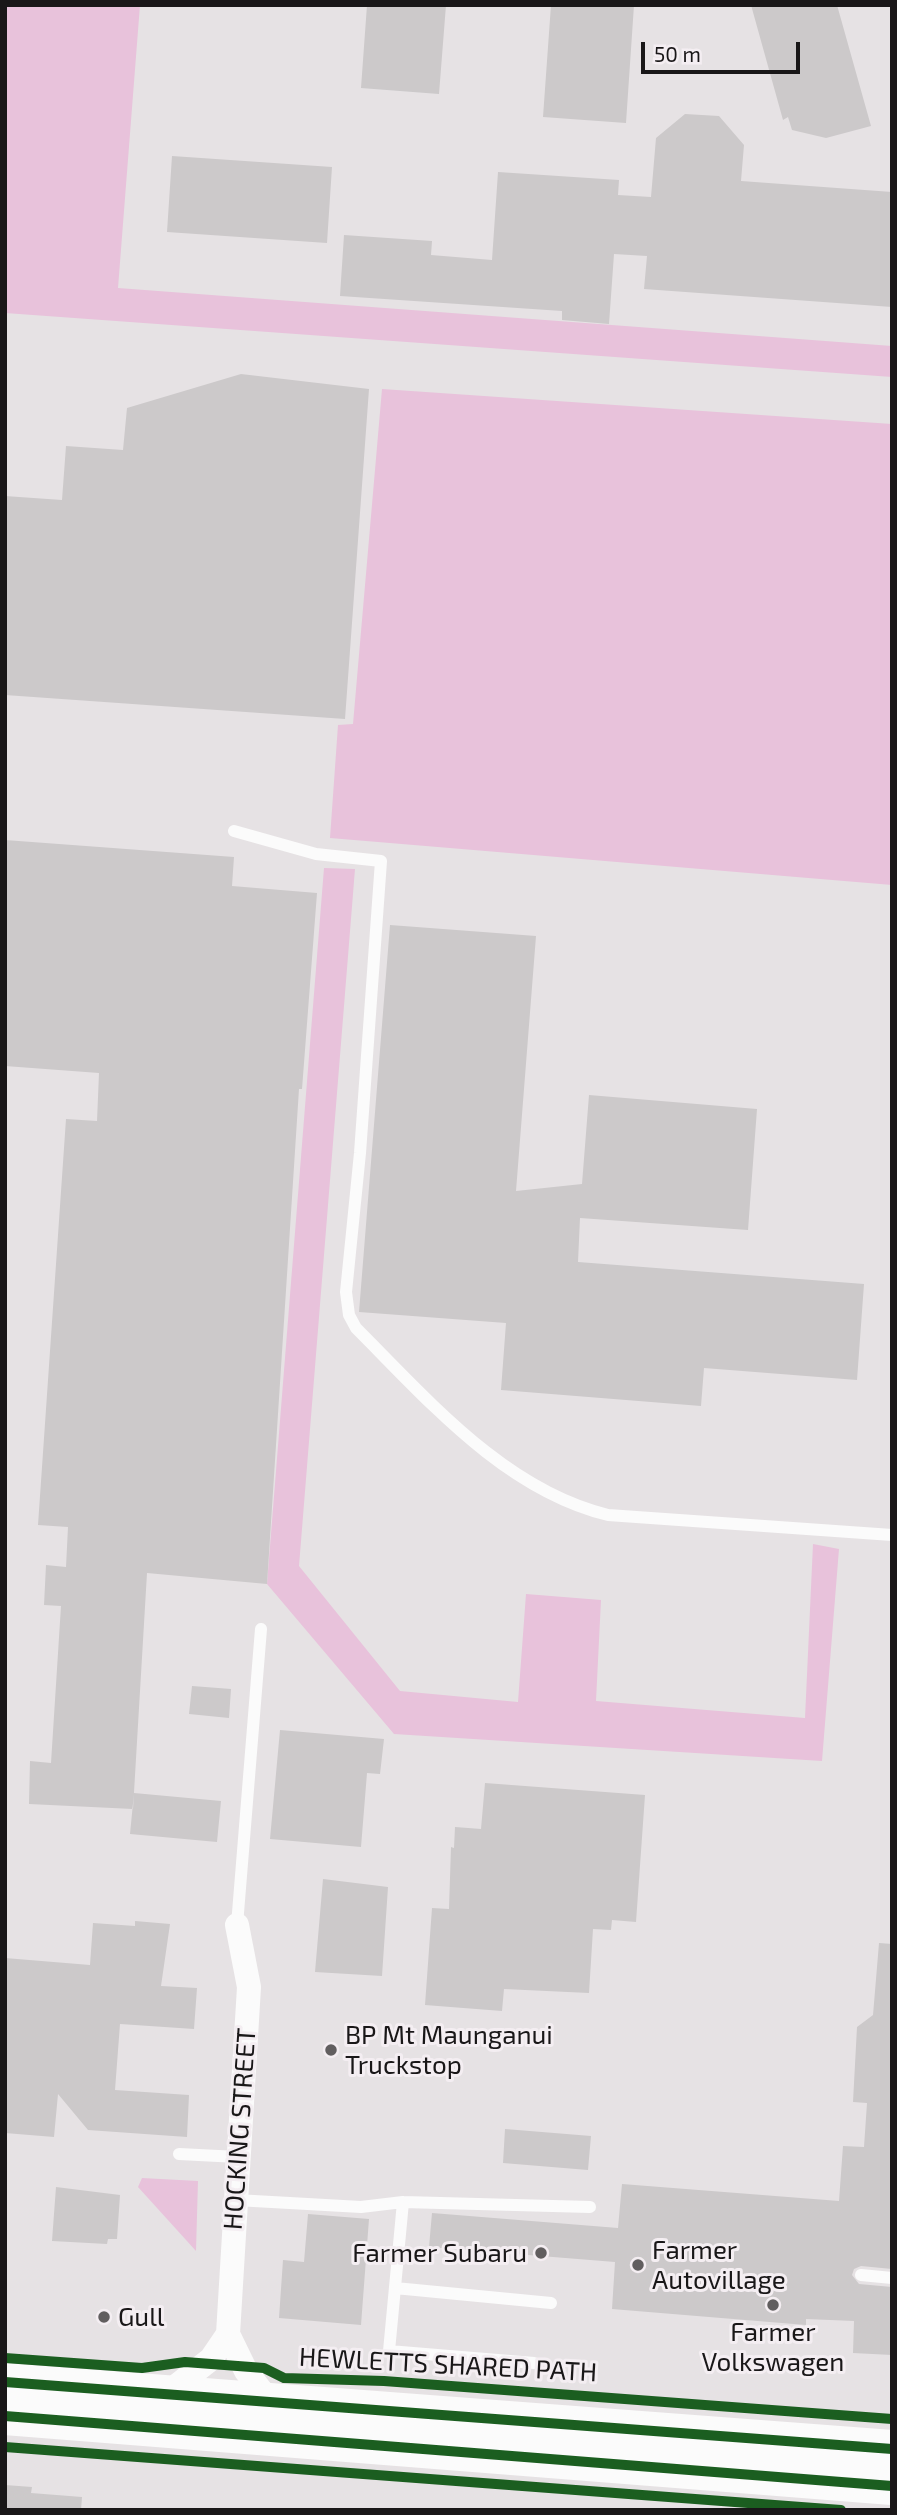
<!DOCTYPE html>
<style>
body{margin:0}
#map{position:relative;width:897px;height:2515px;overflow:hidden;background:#e6e2e4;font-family:"Exo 2",sans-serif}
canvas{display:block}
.frame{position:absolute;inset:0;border:7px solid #191718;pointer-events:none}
.scale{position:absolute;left:641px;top:42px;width:159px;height:32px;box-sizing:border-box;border:4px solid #191718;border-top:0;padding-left:9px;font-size:21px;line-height:24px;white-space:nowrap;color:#191718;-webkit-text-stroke:5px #f4eef2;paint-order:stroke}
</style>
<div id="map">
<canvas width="897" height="2515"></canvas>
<div class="frame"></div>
<div class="scale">50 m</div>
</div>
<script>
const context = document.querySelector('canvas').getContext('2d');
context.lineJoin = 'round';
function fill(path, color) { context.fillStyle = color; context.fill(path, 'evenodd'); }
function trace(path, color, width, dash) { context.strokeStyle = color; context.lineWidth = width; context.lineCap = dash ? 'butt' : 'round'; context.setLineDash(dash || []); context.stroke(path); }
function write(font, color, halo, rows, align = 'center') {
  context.font = font + ' "Exo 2",sans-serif'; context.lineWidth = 6; context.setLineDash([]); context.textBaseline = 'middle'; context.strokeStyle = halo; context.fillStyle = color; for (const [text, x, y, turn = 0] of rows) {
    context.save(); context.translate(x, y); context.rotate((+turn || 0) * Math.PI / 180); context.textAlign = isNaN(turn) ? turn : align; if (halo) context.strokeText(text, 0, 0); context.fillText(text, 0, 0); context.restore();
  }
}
fill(new Path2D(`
 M 5,5 L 140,5 L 118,288 L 892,346 L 892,377 L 5,313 Z
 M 382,389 L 892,424 L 892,885 L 330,838 L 338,725 L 353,724 Z
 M 324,868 L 355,869 L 299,1566 L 400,1691 L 518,1702 L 526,1594 L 601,1600 L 596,1701 L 805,1718 L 813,1544 L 839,1549 L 822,1761 L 394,1734 L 267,1584 Z
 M 142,2178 L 198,2181 L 196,2251 L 138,2187 Z`), '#e8c2db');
fill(new Path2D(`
 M 367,5 L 446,5 L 439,94 L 361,88 Z
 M 551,5 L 634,5 L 626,123 L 543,117 Z
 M 751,5 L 837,5 L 871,126 L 826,138 L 792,130 L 788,117 L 783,120 Z
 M 685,114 L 719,116 L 744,145 L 741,181 L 892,192 L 892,307 L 644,289 L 647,256 L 614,254 L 609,324 L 562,320 L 562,311 L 340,296 L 344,235 L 432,241 L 431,255 L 492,260 L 498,172 L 619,180 L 618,195 L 651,197 L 656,138 Z
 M 172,156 L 332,167 L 327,243 L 167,232 Z
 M 241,374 L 369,389 L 345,719 L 5,695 L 5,496 L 62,500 L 66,446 L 123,450 L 127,408 Z
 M 5,840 L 234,857 L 232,886 L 317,893 L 302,1089 L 299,1089 L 267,1584 L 147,1573 L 133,1809 L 29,1804 L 30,1761 L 51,1763 L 61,1606 L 44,1605 L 46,1565 L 66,1567 L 68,1527 L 38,1525 L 66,1119 L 97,1121 L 99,1073 L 5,1066 Z
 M 390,925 L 536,936 L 516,1191 L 582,1184 L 589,1095 L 757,1109 L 748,1230 L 580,1218 L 578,1262 L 864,1284 L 857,1380 L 704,1368 L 701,1406 L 501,1390 L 506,1323 L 359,1312 Z
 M 192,1686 L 231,1689 L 229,1718 L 189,1714 Z
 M 280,1730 L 384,1739 L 380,1774 L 367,1773 L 361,1847 L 270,1839 Z
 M 485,1783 L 645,1795 L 636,1922 L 612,1920 L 611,1930 L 593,1929 L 589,1993 L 504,1989 L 502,2011 L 425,2005 L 432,1908 L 449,1909 L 451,1847 L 454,1848 L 455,1827 L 481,1829 Z
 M 134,1793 L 221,1801 L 217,1842 L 130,1834 Z
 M 323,1879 L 388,1887 L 382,1976 L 315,1972 Z
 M 135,1921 L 170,1924 L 161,1986 L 197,1988 L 194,2029 L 120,2024 L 115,2090 L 189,2095 L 187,2137 L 88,2130 L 58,2094 L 54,2137 L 5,2133 L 5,1958 L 90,1965 L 93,1923 L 135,1926 Z
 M 879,1943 L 892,1944 L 892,2269 L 861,2266 L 854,2269 L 852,2275 L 859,2284 L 892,2287 L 892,2355 L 853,2353 L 854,2321 L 806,2319 L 806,2325 L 612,2309 L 615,2262 L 429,2247 L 432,2213 L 618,2228 L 622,2184 L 839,2201 L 843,2146 L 864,2147 L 867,2103 L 853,2102 L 857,2027 L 873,2015 Z
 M 505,2129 L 591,2136 L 588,2170 L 503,2163 Z
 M 56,2187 L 120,2195 L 117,2239 L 108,2239 L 107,2244 L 52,2241 Z
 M 308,2214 L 369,2219 L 361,2325 L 279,2318 L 283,2260 L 304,2262 Z
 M 5,2485 L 32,2487 L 31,2493 L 82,2497 L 81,2510 L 5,2510 Z`), '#ccc9ca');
trace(new Path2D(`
 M 234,831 L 316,854 L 381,861 L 360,1153 L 346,1292 L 349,1315 L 356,1328 C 429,1401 505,1490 608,1515 L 892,1535
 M 237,1925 L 261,1629
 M 179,2154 L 238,2157
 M 236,2200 L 361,2207 L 403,2202 L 590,2207
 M 403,2202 L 389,2351 L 534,2363
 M 861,2275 L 892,2278
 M 395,2288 L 551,2303`), '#fbfbfb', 12);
trace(new Path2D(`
 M 237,1925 L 249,1987 L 228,2334 L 246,2371 L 269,2401
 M 166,2394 L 211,2359 L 228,2334`), '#fbfbfb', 24);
trace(new Path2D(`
 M 5,2382 L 892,2449
 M 5,2416 L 892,2486`), '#fbfbfb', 38);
trace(new Path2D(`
 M 5,2358 L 142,2368 L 185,2362 L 264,2368 L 284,2378 L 384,2381 L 892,2419
 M 5,2382 L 892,2449
 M 5,2416 L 892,2486
 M 5,2447 L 841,2510`), '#1b5e20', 10);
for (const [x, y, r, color] of [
 [331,2050,7,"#615e5f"],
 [541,2253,7,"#615e5f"],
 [638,2265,7,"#615e5f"],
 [773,2305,7,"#615e5f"],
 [104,2317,7,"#615e5f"]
]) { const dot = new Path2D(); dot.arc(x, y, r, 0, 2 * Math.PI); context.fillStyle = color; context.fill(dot); trace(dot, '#f4eef2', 2.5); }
write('26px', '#191718', '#f4eef2', [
 ["BP Mt Maunganui",345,2035],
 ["Truckstop",345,2065],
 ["Farmer",652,2250],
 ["Autovillage",652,2280],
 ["Farmer Subaru",527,2253,"right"],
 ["Gull",118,2317],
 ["Farmer",773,2332,"center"],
 ["Volkswagen",773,2362,"center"]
], 'left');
write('26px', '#191718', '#f4eef2', [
 ["HOCKING STREET",240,2129,-86],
 ["HEWLETTS SHARED PATH",448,2365,3]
]);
</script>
